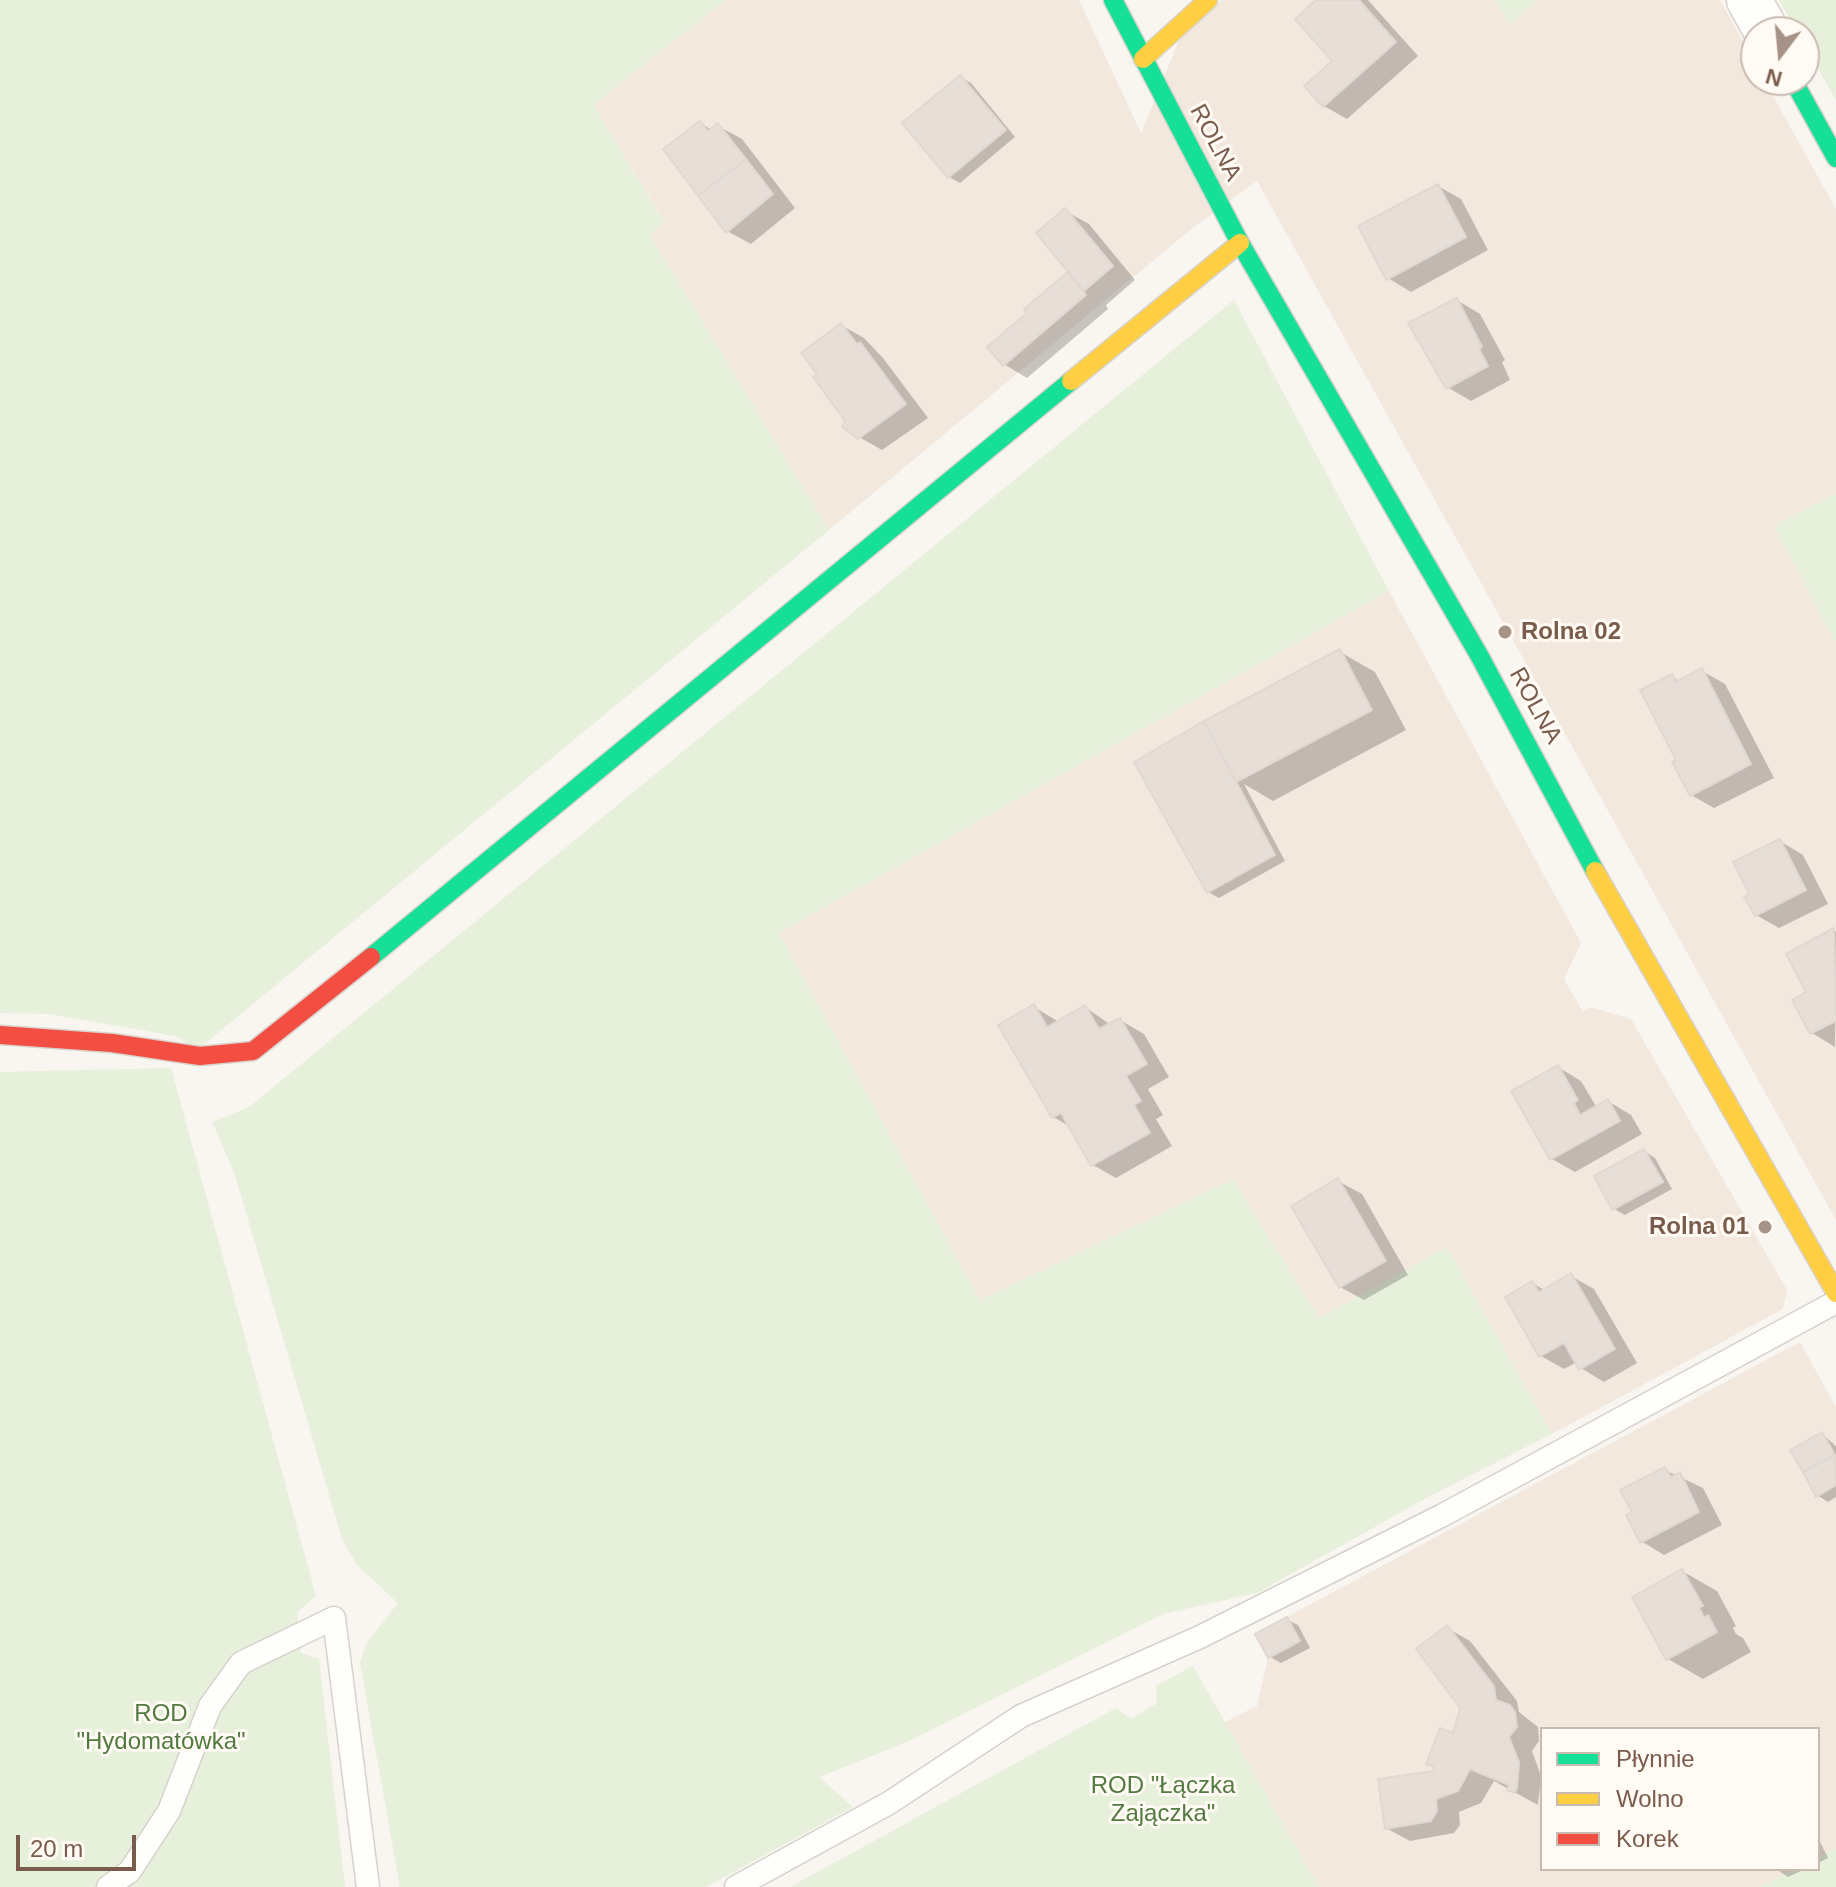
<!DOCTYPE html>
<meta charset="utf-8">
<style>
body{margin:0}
#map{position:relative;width:1836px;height:1887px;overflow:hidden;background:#f9f5f0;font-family:Arial,sans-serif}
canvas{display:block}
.legend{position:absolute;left:1540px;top:1727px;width:280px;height:144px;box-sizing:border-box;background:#fffaf3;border:2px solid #cabbb1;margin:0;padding:10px 14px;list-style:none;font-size:24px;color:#7a5c4d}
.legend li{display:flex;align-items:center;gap:16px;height:40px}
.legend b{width:40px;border:2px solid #cabbb1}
.north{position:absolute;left:1740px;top:16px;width:80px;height:80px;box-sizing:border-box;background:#fffaf3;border:2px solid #cabbb1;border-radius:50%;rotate:196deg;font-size:22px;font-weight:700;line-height:32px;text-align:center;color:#7a5c4d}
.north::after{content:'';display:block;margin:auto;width:28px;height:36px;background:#a69286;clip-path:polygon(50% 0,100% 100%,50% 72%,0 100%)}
.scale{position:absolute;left:16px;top:1835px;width:120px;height:36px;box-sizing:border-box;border:4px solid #7a5c4d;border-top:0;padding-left:10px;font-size:24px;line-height:28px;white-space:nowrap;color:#7a5c4d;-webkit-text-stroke:6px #fffaf3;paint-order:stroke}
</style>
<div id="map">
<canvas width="1836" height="1887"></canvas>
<ul class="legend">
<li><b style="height:10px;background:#16e098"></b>Płynnie</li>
<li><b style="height:10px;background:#ffcf43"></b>Wolno</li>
<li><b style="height:10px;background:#f24e42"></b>Korek</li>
</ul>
<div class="north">N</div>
<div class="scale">20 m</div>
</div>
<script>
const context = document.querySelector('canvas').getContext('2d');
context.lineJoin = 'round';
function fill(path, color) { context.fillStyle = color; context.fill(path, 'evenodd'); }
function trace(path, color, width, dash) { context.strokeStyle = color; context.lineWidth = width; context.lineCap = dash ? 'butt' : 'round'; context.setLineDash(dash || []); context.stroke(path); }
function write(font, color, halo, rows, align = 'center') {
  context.font = font + ' Arial,sans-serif'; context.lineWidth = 6; context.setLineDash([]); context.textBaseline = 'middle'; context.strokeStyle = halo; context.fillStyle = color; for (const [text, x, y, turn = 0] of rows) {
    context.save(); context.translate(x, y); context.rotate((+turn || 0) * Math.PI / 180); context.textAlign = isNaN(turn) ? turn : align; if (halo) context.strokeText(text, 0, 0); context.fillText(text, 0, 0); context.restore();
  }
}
fill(new Path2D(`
 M 726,0 L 1079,0 L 1141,133 L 1180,38 L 1222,0 L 1494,0 L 1510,24 L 1537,0 L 1720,0 L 1756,65 L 1756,80 L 1764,80 L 1836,209 L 1836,493 L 1774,526 L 1836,644 L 1836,1220 L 1257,181 L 1195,226 L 829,530 L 649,235 L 664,221 L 593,105 Z
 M 1389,591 L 1581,943 L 1564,979 L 1583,1012 L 1591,1007 L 1631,1019 L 1787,1290 L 1783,1309 L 1552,1434 L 1447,1248 L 1319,1319 L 1233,1180 L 980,1301 L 778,933 Z
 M 1800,1342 L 1836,1407 L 1836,1849 L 1818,1858 L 1818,1729 L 1542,1729 L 1542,1869 L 1796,1869 L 1760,1887 L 1319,1887 L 1223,1723 L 1257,1706 L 1268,1658 L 1255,1634 Z`), '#f2e8de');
fill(new Path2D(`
 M 0,0 L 726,0 L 593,105 L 664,222 L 650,235 L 829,530 L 197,1050 L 176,1036 L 47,1014 L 0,1013 Z
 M 1494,0 L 1537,0 L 1510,24 Z
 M 1779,0 L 1836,0 L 1836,100 L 1804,44 L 1804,32 L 1797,32 Z
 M 1234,300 L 1389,591 L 779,933 L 980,1300 L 1233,1179 L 1319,1318 L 1447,1247 L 1552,1434 L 1430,1496 L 1257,1593 L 1163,1614 L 909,1741 L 819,1777 L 853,1807 L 706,1887 L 400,1887 L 360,1663 L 366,1644 L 398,1603 L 357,1565 L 342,1539 L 235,1175 L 212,1122 L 249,1107 Z
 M 1836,493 L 1836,644 L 1774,526 Z
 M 171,1068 L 316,1596 L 297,1612 L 301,1653 L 319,1659 L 345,1887 L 0,1887 L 0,1072 Z
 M 1193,1666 L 1319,1887 L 790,1887 L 1116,1708 L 1131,1719 L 1157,1703 L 1156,1686 Z
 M 1836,1849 L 1836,1887 L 1760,1887 L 1796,1869 L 1818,1869 L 1818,1858 Z`), '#e7f0db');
fill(new Path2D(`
 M 1319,0 L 1368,0 L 1418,56 L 1347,119 L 1324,106 L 1335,61 Z
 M 960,77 L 971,83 L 1015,137 L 960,183 L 949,177 Z
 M 700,123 L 712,130 L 718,126 L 742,139 L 795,208 L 751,244 L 727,231 Z
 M 1438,186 L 1461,199 L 1488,250 L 1411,292 L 1388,278 Z
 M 1065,211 L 1089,224 L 1135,280 L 1106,305 L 1108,309 L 1027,378 L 1004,364 L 1030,313 L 1027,309 L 1071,272 Z
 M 1457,300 L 1480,314 L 1505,360 L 1502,362 L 1510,380 L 1471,401 L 1447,387 L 1411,324 Z
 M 841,325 L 864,338 L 883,358 L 928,418 L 882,450 L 859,437 L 819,374 Z
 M 1340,652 L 1375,672 L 1406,730 L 1273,801 L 1244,784 L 1285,861 L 1219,898 L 1208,892 L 1137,763 Z
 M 1702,671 L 1725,684 L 1774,778 L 1714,808 L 1691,795 L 1679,761 L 1672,676 L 1681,682 Z
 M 1780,841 L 1803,855 L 1828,904 L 1779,928 L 1756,915 Z
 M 1834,930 L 1836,932 L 1835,1047 L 1812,1033 L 1795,1000 L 1809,993 Z
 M 1034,1007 L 1059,1022 L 1085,1007 L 1111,1025 L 1120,1020 L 1144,1034 L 1169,1077 L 1148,1089 L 1163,1115 L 1156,1119 L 1172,1146 L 1116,1178 L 1093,1165 L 1071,1127 L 1053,1117 Z
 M 1558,1067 L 1581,1081 L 1597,1108 L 1608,1101 L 1631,1115 L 1642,1134 L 1575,1172 L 1552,1159 Z
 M 1644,1151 L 1655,1158 L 1672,1189 L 1625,1215 L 1614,1209 Z
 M 1338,1181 L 1362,1194 L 1408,1275 L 1364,1300 L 1340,1287 Z
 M 1571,1276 L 1594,1289 L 1637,1363 L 1604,1382 L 1581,1368 L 1577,1362 L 1564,1369 L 1541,1356 L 1532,1283 L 1546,1291 Z
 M 1822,1434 L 1836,1446 L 1836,1497 L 1828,1502 L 1817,1495 Z
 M 1665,1470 L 1703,1488 L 1722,1525 L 1664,1555 L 1641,1541 L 1634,1513 Z
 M 1682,1571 L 1717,1591 L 1736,1626 L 1733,1628 L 1736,1634 L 1743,1638 L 1751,1652 L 1703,1679 L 1668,1659 Z
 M 1286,1619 L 1298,1625 L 1310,1648 L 1281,1663 L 1270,1657 Z
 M 1447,1628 L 1470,1641 L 1517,1701 L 1519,1712 L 1538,1727 L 1539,1741 L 1532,1751 L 1541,1776 L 1538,1805 L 1494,1781 L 1481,1803 L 1459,1812 L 1460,1825 L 1454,1833 L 1410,1841 L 1386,1828 L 1435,1773 L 1454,1735 L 1462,1707 Z
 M 1818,1838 L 1828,1858 L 1818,1863 Z
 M 1776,1869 L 1805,1869 L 1788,1877 Z`), '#0003');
const building = new Path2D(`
 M 1316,0 L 1359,0 L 1396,42 L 1323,107 L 1304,86 L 1332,61 L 1295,19 Z
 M 960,75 L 1006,130 L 948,178 L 902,123 Z
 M 700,121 L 708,131 L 718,123 L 746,159 L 698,196 L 663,149 Z
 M 746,159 L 773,194 L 726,233 L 698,196 Z
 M 1438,184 L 1466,237 L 1386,280 L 1358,226 Z
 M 1065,208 L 1113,266 L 1084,291 L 1036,233 Z
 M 1068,272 L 1086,295 L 1003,366 L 987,347 L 1027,313 L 1024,309 Z
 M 1457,298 L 1482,347 L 1479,349 L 1488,366 L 1446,389 L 1408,323 Z
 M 841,323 L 857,344 L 860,342 L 906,404 L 858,439 L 842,427 L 845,421 L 813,377 L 817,374 L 801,353 Z
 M 1340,649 L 1372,710 L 1236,782 L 1204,721 Z
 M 1702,668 L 1751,764 L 1690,796 L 1672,762 L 1676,760 L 1640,690 L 1672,674 L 1676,682 Z
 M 1204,721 L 1275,855 L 1207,893 L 1134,762 Z
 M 1780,839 L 1806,890 L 1755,916 L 1744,897 L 1749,894 L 1733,862 Z
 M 1834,928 L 1836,1021 L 1810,1034 L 1792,1000 L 1806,992 L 1786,954 Z
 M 1034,1004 L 1047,1027 L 1085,1005 L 1099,1029 L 1120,1018 L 1147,1064 L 1126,1076 L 1141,1101 L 1134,1105 L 1150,1133 L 1091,1166 L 1061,1113 L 1052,1118 L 998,1025 Z
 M 1558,1065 L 1578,1100 L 1574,1103 L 1580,1115 L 1608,1099 L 1620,1121 L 1550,1160 L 1511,1091 Z
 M 1644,1149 L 1663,1182 L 1612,1210 L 1594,1176 Z
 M 1338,1178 L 1386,1261 L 1339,1288 L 1291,1206 Z
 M 1571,1273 L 1615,1349 L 1579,1370 L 1564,1343 L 1539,1357 L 1505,1297 L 1532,1281 L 1539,1292 Z
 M 1822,1432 L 1835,1455 L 1803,1472 L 1790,1450 Z
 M 1835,1455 L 1836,1485 L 1816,1497 L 1803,1472 Z
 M 1665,1467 L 1671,1477 L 1680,1472 L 1699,1512 L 1640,1543 L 1626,1515 L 1632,1512 L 1620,1490 Z
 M 1682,1569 L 1703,1606 L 1699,1607 L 1704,1618 L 1708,1615 L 1717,1632 L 1666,1660 L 1632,1597 Z
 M 1287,1617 L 1300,1641 L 1268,1658 L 1255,1634 Z
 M 1447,1625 L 1494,1686 L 1496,1700 L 1510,1705 L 1515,1712 L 1517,1727 L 1509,1737 L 1519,1762 L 1517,1788 L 1515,1793 L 1507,1790 L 1509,1785 L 1470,1769 L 1458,1791 L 1436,1799 L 1437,1811 L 1431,1821 L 1385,1829 L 1378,1779 L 1433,1771 L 1434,1767 L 1426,1764 L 1440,1728 L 1453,1733 L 1460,1708 L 1416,1649 Z`);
fill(building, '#e6ded7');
trace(building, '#e2d8d2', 2);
const lane = new Path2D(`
 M 108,1887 L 130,1871 L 169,1811 L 210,1706 L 241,1663 L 334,1618 L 368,1887
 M 736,1887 L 889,1803 L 1021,1716 L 1200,1637 L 1443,1515 L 1836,1302`);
const street = new Path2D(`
 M 1749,0 L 1767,32`);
const fast = new Path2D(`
 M 1113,0 L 1240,243 L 1479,655 L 1595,871
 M 1793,80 L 1836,158
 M 371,957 L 1071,381`);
const slow = new Path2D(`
 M 1143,59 L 1208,0
 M 1071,381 L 1240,243
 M 1595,871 L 1836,1293`);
const jam = new Path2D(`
 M 0,1035 L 112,1043 L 200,1056 L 253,1051 L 371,957`);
trace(lane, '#d7d1cb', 25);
trace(street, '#d7d1cb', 47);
trace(fast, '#d9d2cb', 21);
trace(slow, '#d9d2cb', 21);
trace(jam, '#d9d2cb', 21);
trace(lane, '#fefefd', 22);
trace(street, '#fefefd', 44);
trace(fast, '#16e098', 18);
trace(slow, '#ffcf43', 18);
trace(jam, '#f24e42', 18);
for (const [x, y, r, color] of [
 [1505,632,8,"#a69286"],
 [1765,1227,8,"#a69286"]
]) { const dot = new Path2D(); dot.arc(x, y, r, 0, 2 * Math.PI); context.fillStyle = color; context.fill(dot); trace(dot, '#fffaf3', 3); }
write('24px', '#7a5c4d', '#fffaf3', [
 ["ROLNA",1215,143,62],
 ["ROLNA",1535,706,61]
]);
write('bold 24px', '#7a5c4d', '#fffaf3', [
 ["Rolna 02",1521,632],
 ["Rolna 01",1749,1227,"right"]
], 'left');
write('24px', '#537a41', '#fffaf3', [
 ["ROD",161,1714],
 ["\"Hydomatówka\"",161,1742],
 ["ROD \"Łączka",1163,1786],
 ["Zajączka\"",1163,1814]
]);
</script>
